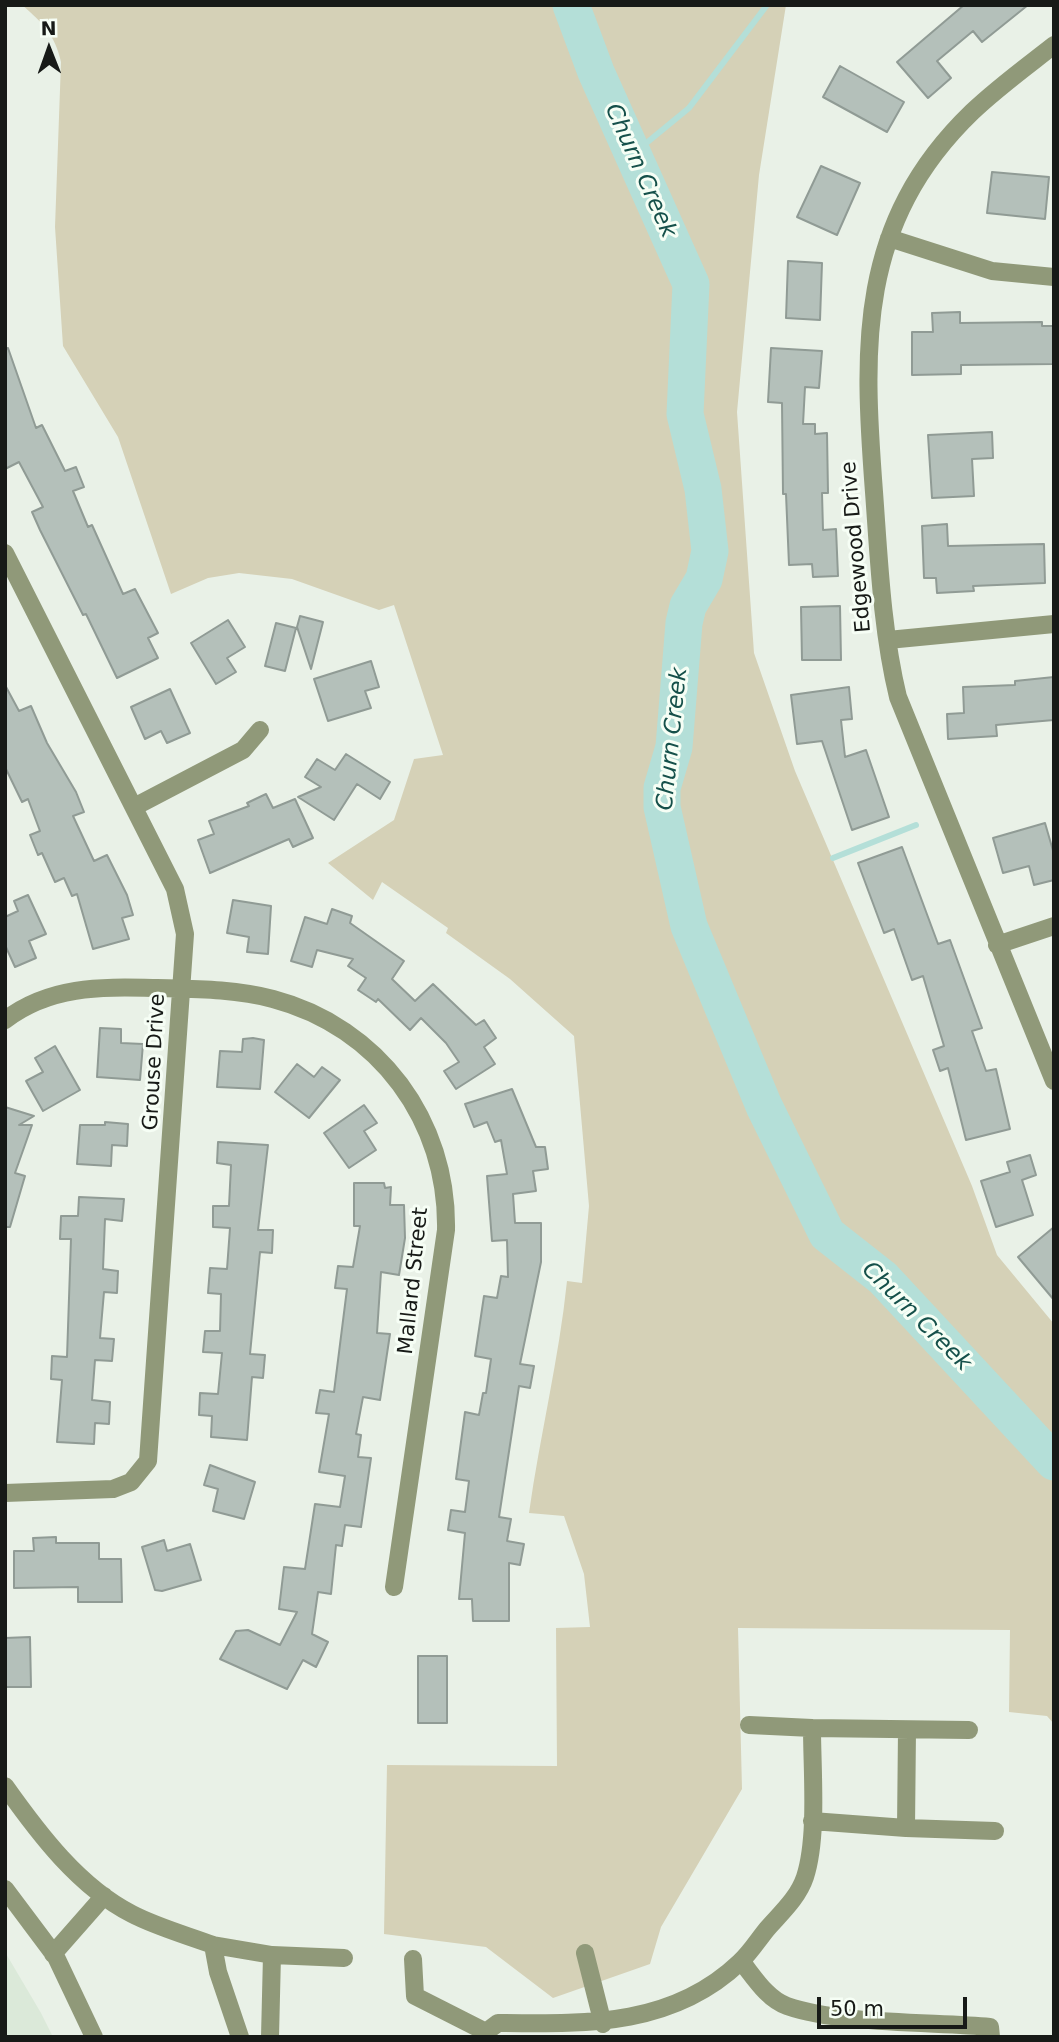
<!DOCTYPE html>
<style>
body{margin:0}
#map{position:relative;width:1059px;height:2042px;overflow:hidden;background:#e9f1e7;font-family:"DejaVu Sans",sans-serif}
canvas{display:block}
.frame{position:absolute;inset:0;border:7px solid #171a17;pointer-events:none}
.north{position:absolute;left:14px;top:14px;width:70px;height:70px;-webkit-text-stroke:5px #f6fef5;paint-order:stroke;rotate:359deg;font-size:19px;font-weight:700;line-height:28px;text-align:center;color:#171a17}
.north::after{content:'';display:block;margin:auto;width:24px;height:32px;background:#171a17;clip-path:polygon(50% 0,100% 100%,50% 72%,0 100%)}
.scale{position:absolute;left:817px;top:1997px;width:150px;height:32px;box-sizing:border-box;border:4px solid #171a17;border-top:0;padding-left:9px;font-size:21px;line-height:24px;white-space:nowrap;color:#171a17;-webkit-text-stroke:5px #f6fef5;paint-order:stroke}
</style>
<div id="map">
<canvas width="1059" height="2042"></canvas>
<div class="frame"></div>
<div class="north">N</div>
<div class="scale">50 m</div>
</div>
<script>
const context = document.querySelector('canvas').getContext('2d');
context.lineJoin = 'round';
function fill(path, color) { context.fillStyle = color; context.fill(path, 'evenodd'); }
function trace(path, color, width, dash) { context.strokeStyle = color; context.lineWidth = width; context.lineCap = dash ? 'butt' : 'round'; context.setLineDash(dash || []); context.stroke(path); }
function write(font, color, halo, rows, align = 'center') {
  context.font = font + ' "DejaVu Sans",sans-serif'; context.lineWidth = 6; context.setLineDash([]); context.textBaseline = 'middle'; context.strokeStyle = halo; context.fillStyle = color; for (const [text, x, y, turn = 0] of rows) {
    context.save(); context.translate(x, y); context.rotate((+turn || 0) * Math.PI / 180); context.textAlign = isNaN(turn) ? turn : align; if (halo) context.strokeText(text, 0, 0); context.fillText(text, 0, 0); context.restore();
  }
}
fill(new Path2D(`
 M 5,1952 L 41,2013 L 53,2037 L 5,2037 Z`), '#dbe9d9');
fill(new Path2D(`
 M 22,5 L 786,5 L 759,175 L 737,412 L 754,653 L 795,771 L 972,1186 L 997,1255 L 1054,1324 L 1054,1724 L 1047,1716 L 1009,1712 L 1010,1630 L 738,1628 L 742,1789 L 661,1927 L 650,1964 L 553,1998 L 486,1947 L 384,1934 L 387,1765 L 557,1766 L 556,1628 L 590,1627 L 584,1574 L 564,1516 L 529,1513 C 540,1435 559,1359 567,1281 L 582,1283 L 589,1206 L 574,1036 L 510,979 L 446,933 L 448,928 L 382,882 L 373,900 L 328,863 L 394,820 L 414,759 L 443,755 L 394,605 L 379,610 L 292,579 L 239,573 L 208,578 L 171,594 L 118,437 L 63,346 L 55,227 L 61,62 C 55,35 43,23 22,5 Z`), '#d5d1b7');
trace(new Path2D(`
 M 633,154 L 689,108 L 767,5
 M 833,858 L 916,825`), '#b4dfd8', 6);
trace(new Path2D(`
 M 571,5 L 596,72 L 691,284 L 685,414 L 703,489 L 710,551 L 704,579 L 688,606 L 684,623 L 674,747 L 662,788 L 662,807 L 689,926 L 764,1106 L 827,1234 L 883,1278 L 1054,1462`), '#b4dfd8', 37);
const building = new Path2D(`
 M 964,5 L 1028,5 L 982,42 L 973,31 L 937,61 L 951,78 L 928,98 L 897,62 Z
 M 840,66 L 904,102 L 887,132 L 823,97 Z
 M 821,166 L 860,183 L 837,235 L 797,217 Z
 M 992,172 L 1049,177 L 1045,219 L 987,213 Z
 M 788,261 L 822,263 L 820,320 L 786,318 Z
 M 960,312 L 960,323 L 1042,322 L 1042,326 L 1054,326 L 1054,364 L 961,365 L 961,374 L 912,375 L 912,332 L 933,332 L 932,313 Z
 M 8,348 L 36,428 L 42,425 L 65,471 L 76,467 L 84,487 L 73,491 L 88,527 L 92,525 L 123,594 L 135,589 L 158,633 L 148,638 L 158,658 L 117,678 L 86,614 L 83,615 L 40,530 L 32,512 L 43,507 L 19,462 L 5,469 L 5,349 Z
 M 771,348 L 822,351 L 819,388 L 805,387 L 803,424 L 815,424 L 815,434 L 827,433 L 828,493 L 822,493 L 823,530 L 836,529 L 838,576 L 813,577 L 812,564 L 789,565 L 786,494 L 783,494 L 782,403 L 768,402 Z
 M 992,432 L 993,458 L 972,459 L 974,496 L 932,498 L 928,435 Z
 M 947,524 L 948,546 L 1044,544 L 1045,583 L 973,586 L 974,591 L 937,593 L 936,578 L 924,578 L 922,526 Z
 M 840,606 L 841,660 L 802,660 L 801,607 Z
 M 300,616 L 323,622 L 311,669 L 297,627 Z
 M 228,620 L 245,647 L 227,658 L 236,672 L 216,684 L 191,643 Z
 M 276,623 L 296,628 L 285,671 L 265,666 Z
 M 371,661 L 379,687 L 365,691 L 371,708 L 328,721 L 314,679 Z
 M 1054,677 L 1054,720 L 996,725 L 997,736 L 948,739 L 947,714 L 964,713 L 963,687 L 1015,685 L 1015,681 Z
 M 5,685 L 19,711 L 31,706 L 47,743 L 76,792 L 84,812 L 73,816 L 94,861 L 107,855 L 127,895 L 133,915 L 122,918 L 129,939 L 93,949 L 77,894 L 72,896 L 64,878 L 55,882 L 42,853 L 38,855 L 30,835 L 40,831 L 28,799 L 22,802 L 5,767 Z
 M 849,687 L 852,719 L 841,720 L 845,757 L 866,750 L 889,817 L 852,830 L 822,741 L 797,744 L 791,695 Z
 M 170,689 L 190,733 L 167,743 L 161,731 L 145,739 L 131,707 Z
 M 346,754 L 390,782 L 380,799 L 357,784 L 334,820 L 298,797 L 321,787 L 305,777 L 317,759 L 335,770 Z
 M 266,794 L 273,808 L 295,799 L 313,838 L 293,847 L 289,839 L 210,873 L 198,840 L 214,834 L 209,821 L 249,806 L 247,803 Z
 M 1045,823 L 1054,854 L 1054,880 L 1034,885 L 1029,866 L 1003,873 L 993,838 Z
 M 902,847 L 938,944 L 950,940 L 982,1028 L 972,1031 L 986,1071 L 996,1069 L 1010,1129 L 966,1140 L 948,1068 L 940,1071 L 933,1050 L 944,1046 L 923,976 L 912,980 L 894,929 L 884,933 L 858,863 Z
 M 28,895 L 46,934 L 29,941 L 36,958 L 15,967 L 5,945 L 5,917 L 18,911 L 14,901 Z
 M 233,900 L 271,906 L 268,954 L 247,952 L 249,937 L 227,933 Z
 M 332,909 L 352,916 L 350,923 L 404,961 L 392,979 L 415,1001 L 433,984 L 476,1025 L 484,1020 L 496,1038 L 484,1047 L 495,1064 L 456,1089 L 444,1071 L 459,1062 L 446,1043 L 421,1018 L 410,1030 L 378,999 L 376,1002 L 358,990 L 366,978 L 348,966 L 353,959 L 317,950 L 312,967 L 291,961 L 305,917 L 327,924 Z
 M 100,1028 L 121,1029 L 121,1043 L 143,1044 L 140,1080 L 97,1077 Z
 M 253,1038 L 264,1040 L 260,1089 L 217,1087 L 220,1051 L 242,1052 L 243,1039 Z
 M 55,1046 L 80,1090 L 43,1111 L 26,1081 L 43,1072 L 35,1058 Z
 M 297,1064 L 314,1077 L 322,1067 L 340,1080 L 309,1118 L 275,1092 Z
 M 512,1089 L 536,1147 L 545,1147 L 548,1169 L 533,1171 L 536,1191 L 513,1194 L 515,1223 L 541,1223 L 541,1262 L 520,1364 L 534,1366 L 530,1388 L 519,1386 L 499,1517 L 511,1519 L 507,1541 L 524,1544 L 520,1565 L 509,1563 L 509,1621 L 473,1621 L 472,1599 L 459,1599 L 465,1533 L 448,1530 L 451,1510 L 465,1512 L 469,1481 L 456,1479 L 465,1412 L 479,1415 L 483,1393 L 486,1393 L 491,1359 L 475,1356 L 484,1296 L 497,1298 L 501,1276 L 508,1277 L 507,1240 L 492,1241 L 487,1176 L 507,1174 L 501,1140 L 495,1142 L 487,1122 L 474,1127 L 465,1104 Z
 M 364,1105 L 377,1123 L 364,1131 L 376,1150 L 349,1168 L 324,1133 Z
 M 5,1107 L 34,1116 L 19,1125 L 32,1125 L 15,1173 L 25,1176 L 10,1227 L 5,1227 Z
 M 105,1122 L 128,1124 L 127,1146 L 112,1145 L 111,1166 L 77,1164 L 80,1125 L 105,1125 Z
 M 218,1142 L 268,1145 L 258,1230 L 273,1230 L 272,1253 L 260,1252 L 250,1354 L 265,1355 L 263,1378 L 252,1377 L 247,1440 L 211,1437 L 212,1416 L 199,1415 L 200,1393 L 218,1394 L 222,1353 L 203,1352 L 205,1331 L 220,1331 L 221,1294 L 208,1293 L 210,1268 L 227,1269 L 230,1228 L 213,1227 L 213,1206 L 229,1206 L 231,1165 L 217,1163 Z
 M 1030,1155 L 1036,1175 L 1022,1180 L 1033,1215 L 996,1227 L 981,1181 L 1010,1172 L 1007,1162 Z
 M 354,1183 L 384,1183 L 385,1188 L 391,1187 L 390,1205 L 404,1205 L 405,1238 L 399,1275 L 381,1272 L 377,1333 L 390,1334 L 380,1400 L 363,1397 L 356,1434 L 361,1435 L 358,1457 L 371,1458 L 361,1527 L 345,1525 L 342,1546 L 336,1545 L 331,1594 L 318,1592 L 312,1634 L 328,1642 L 316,1667 L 303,1660 L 287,1689 L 220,1659 L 236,1631 L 248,1630 L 280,1645 L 297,1612 L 279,1609 L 284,1567 L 305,1569 L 315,1504 L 340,1507 L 345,1476 L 319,1472 L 329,1414 L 316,1413 L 320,1390 L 334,1392 L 347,1289 L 335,1288 L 338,1266 L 353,1267 L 360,1226 L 354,1226 Z
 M 79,1197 L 124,1199 L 122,1221 L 105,1219 L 103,1269 L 118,1271 L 117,1293 L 104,1292 L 100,1338 L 114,1339 L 112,1361 L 95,1360 L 92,1400 L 110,1402 L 109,1424 L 95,1423 L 94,1444 L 57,1442 L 62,1380 L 51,1379 L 52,1356 L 67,1357 L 71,1239 L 60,1239 L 61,1216 L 78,1216 Z
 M 1054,1227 L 1054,1300 L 1018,1257 Z
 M 210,1465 L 255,1482 L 244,1519 L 213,1511 L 218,1489 L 204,1485 Z
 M 56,1537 L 56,1543 L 99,1543 L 99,1559 L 121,1559 L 122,1602 L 78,1602 L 78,1587 L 14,1588 L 14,1551 L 34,1551 L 33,1538 Z
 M 164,1540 L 167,1551 L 190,1544 L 201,1580 L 162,1591 L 155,1590 L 142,1547 Z
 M 30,1637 L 31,1687 L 5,1687 L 5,1638 Z
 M 418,1656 L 447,1656 L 447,1723 L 418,1723 Z`);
fill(building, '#b4c0ba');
trace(building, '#909b95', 2);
trace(new Path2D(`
 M 1054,45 C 1026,67 997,88 972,112 C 857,223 863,347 874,492 C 879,560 882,631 898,697 L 1054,1081
 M 889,238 L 992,271 L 1054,277
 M 5,553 L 175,889 L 185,934 L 148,1461 L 131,1482 L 113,1489 L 5,1493
 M 888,640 L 1054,624
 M 136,806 L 243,750 L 260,730
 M 997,945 L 1054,926
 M 5,1020 C 51,985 102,987 157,988 C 195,989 236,989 273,999 C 379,1027 448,1121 446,1230 L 394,1587
 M 812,1728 L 969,1730
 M 907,1730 L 906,1828 L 995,1831
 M 5,1786 C 39,1834 79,1887 132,1914 C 157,1927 186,1935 213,1945 L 218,1972 L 240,2037
 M 812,1821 L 906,1828
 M 5,1889 L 56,1957 L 94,2037
 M 213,1945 L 272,1955 L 344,1958
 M 585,1953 L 603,2024
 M 53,1954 L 104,1896
 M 413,1959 L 415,1996 L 486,2032
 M 741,1961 C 754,1977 767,1999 787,2006 C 838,2024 933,2022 990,2027 L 991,2037
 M 270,2037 L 272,1955
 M 485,2037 L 486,2032 L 498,2023 C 585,2024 672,2027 740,1962 C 750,1953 758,1940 767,1929 C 781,1913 798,1898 805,1877 C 818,1837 812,1771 812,1728 L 749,1725`), '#909979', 18);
write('21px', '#171a17', '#f6fef5', [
 ["Edgewood Drive",857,547,-95],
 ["Grouse Drive",155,1062,-87],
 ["Mallard Street",414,1281,-84]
]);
write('italic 23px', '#15504a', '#f6fef5', [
 ["Churn Creek",640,171,66],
 ["Churn Creek",673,739,-84],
 ["Churn Creek",916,1317,45]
]);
</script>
